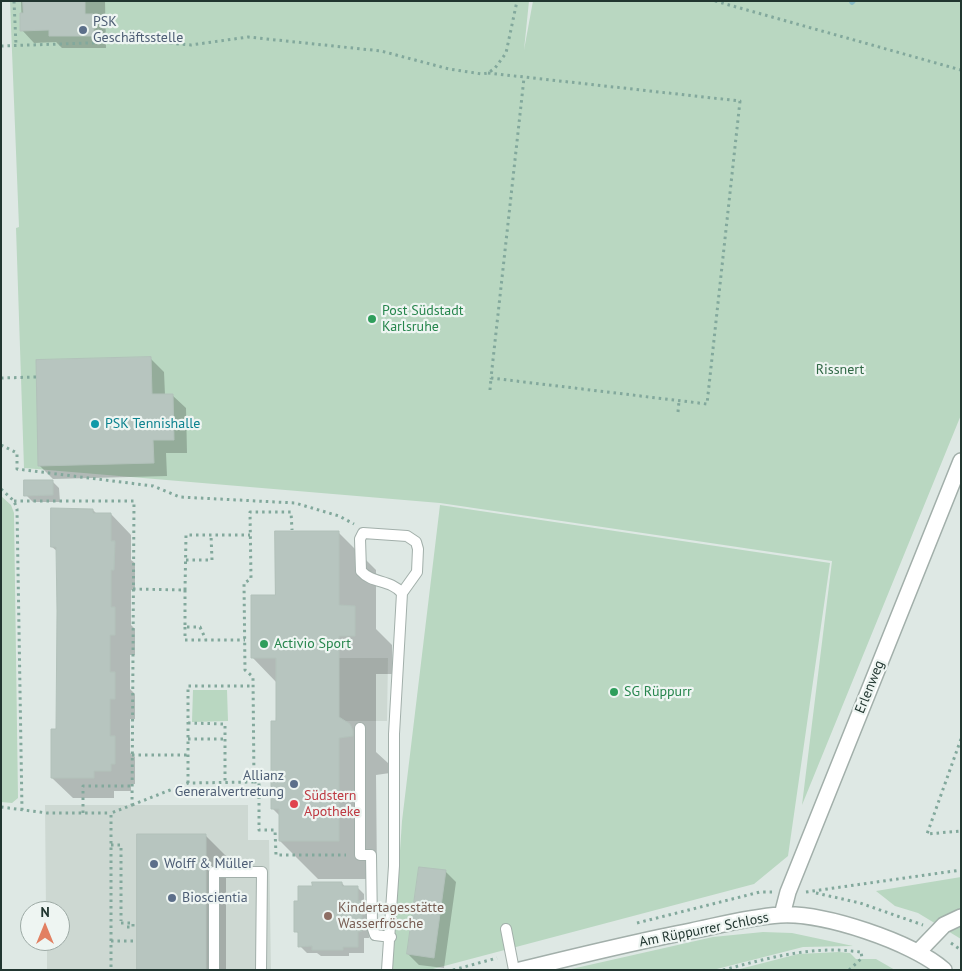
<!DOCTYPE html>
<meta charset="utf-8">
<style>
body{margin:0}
#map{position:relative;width:962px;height:971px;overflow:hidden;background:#dee8e4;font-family:"PT Sans",sans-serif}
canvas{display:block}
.frame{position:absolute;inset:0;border:2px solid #213630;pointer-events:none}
.north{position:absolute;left:20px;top:901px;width:50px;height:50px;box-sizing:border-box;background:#eef5f2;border:1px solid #9ca9a4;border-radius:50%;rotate:0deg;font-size:14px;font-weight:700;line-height:20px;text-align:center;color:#213630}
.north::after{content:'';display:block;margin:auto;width:18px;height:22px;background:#e28062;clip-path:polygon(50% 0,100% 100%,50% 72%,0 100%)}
</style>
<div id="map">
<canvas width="962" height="971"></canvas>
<div class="frame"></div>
<div class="north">N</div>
</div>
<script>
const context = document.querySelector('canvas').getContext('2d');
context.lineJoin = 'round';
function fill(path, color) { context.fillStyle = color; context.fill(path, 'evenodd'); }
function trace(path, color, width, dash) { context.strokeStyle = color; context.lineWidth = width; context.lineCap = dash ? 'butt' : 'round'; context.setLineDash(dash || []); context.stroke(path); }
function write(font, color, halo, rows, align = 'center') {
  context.font = font + ' "PT Sans",sans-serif'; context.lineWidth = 4.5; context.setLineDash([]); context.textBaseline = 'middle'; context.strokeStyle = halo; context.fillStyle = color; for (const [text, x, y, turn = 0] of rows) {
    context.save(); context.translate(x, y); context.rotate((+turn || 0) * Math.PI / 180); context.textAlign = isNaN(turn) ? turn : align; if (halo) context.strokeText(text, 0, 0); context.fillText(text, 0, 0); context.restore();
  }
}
fill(new Path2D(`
 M 276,658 L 388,658 L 387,721 L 276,721 Z
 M 45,805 L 248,805 L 248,840 L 269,840 L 271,970 L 47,970 L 47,941 L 60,941 L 60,911 L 46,911 Z`), '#cdd8d2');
fill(new Path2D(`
 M 10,1 L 529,1 L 524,50 L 533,1 L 961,1 L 961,415 L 802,805 L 832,561 L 440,503 L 24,468 L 16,228 L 19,227 Z
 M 1,496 L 11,505 L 14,513 L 18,798 L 12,803 L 1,802 Z
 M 440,505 L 830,563 L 788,856 L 754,884 L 429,970 L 392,970 L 402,821 Z
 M 193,690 L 227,690 L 228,721 L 192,722 Z
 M 961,877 L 961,939 L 918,913 L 895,906 L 876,891 Z
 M 763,932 L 792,933 L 853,946 L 803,947 L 713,970 L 567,970 L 713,937 Z
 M 839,952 L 850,953 L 856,959 L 876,959 L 895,970 L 736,970 L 798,954 Z`), '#b9d7c1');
fill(new Path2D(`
 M 21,1 L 105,1 L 106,48 L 62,48 L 56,42 L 34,43 L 22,30 Z
 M 151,359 L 164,372 L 165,395 L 172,395 L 186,408 L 187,453 L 166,453 L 167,476 L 53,479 L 39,465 Z
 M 52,481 L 59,488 L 60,502 L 33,502 L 26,495 Z
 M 93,510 L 97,514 L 111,514 L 131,535 L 131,560 L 135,563 L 135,590 L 131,590 L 131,625 L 135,629 L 135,655 L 130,655 L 130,689 L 135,694 L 135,719 L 130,719 L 130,753 L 135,757 L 135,784 L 131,784 L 131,791 L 114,791 L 114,798 L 73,798 L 52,778 L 57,730 L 58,552 L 52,547 Z
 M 338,532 L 376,570 L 376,629 L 392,645 L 393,674 L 376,674 L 376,752 L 388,763 L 390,773 L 376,775 L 377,879 L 318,879 L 280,841 L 280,816 L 273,809 L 277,683 L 252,657 L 277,597 Z
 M 205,835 L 226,856 L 226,970 L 139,970 Z
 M 445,871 L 456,882 L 444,968 L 419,965 L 408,954 Z
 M 342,883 L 346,888 L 357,887 L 364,894 L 364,905 L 368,910 L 369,938 L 364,938 L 364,953 L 349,953 L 349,956 L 321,956 L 317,953 L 307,953 L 300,946 L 300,935 L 296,931 Z`), '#0003');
trace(new Path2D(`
 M 852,2 L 853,1`), '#8bbfc8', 5.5);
const building = new Path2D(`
 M 23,1 L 85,1 L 85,14 L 93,14 L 94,36 L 49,36 L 49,30 L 20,31 L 20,13 L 23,13 Z
 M 151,357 L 152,394 L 173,394 L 174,440 L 153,440 L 154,463 L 38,466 L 36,360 Z
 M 24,480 L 53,480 L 53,495 L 24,496 Z
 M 51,508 L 93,509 L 93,513 L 111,513 L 111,541 L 115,541 L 114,570 L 111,570 L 111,607 L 115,607 L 115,635 L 110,635 L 110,672 L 115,672 L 115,699 L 110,699 L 110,736 L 115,736 L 115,764 L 111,764 L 111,771 L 94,771 L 94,778 L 51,778 L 51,729 L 56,729 L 57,611 L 56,547 L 51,547 Z
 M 275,531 L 339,531 L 339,605 L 355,606 L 355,636 L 339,636 L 339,717 L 350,724 L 353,731 L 353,736 L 339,738 L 339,841 L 279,841 L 279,809 L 271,809 L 271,721 L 276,721 L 276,658 L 251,658 L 251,595 L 275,595 Z
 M 137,834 L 206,834 L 206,970 L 137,970 Z
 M 419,867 L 446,870 L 434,958 L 407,954 Z
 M 312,882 L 342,882 L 342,886 L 358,886 L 358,901 L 362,901 L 362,931 L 358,932 L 358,947 L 343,947 L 343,950 L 312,950 L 312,946 L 298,947 L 298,932 L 294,932 L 294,901 L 298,901 L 298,886 L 312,886 Z`);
fill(building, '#b7c5bf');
trace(building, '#b2c1ba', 1);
const lane = new Path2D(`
 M 360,728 L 360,855 L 371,855 L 372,926 L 375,935 L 391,937
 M 506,929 L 514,970
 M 214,970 L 214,872 L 262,872 L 261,970
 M 387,970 L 394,866 L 394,734 L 402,593 C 390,579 372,584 361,571 L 360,539 L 363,533 L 407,536 L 416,542 L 418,549 L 417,572 L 402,593`);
const street = new Path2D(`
 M 782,915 L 788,892 L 961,461
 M 918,952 L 944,925 L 961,917
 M 520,970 C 577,956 634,942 691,931 C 720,925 750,917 780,915 C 823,912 912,942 944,970`);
trace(lane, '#a2afaa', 12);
trace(street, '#a2afaa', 18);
trace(new Path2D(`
 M 14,1 L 16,45
 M 715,1 L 961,70
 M 1,46 L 147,41 L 191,45 L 248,37 L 381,51 L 449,69 L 482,74 L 488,73 L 495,68 L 506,53 L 517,1
 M 488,73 L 740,101 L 707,404 L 491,378 L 524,78
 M 1,378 L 36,377
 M 490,390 L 491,378
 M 678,412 L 679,401
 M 1,445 L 17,453 L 17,469 L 153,486 L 180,497 L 295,503 L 339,516 L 354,524
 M 1,489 L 14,501 L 17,509 L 22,810
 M 14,501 L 134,501 L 132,805 L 111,813 L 111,970
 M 186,560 L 212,560 L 211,535
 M 133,589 L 185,590 L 185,627 L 200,627 L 206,640 L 245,640
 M 185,590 L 186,535 L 250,535
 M 185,627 L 185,640 L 206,640
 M 188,723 L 225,724 L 225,782
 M 188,739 L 225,739
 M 961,739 L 927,834 L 961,831
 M 132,755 L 188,755
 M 254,782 L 259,782 L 259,830 L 275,830 L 276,855 L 346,855
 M 188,783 L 188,686 L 253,686
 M 132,805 L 188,783 L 254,782 L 253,677 L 245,670 L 244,583 L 251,579 L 250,512 L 291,512 L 292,530
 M 1,807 L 47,813 L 111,813
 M 83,813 L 83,786 L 132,786
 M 111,845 L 121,845 L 121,921
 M 806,892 L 961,870
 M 816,893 L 860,903 L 923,925
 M 121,923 L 133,923 L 133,927 L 123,927
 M 637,923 L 760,892 L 772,892
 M 111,941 L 135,941
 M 951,943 L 961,950
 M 453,970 L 497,958
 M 723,970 C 769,958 813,945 860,952
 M 849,970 L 862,958 L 861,952`), '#82a89c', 3, [2.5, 4]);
trace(lane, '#fff', 10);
trace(street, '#fff', 15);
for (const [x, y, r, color] of [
 [83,30,5,"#5c6f8a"],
 [372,319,5,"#2e9e5b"],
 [95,424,5,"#0f9aa8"],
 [264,644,5,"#2e9e5b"],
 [614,692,5,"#2e9e5b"],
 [294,784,5,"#5c6f8a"],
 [294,804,5,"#e0444e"],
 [154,864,5,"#5c6f8a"],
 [172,898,5,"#5c6f8a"],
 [328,916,5,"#8d6e63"]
]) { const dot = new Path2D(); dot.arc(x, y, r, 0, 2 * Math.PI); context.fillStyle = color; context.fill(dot); trace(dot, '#eef5f2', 2); }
write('14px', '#4e5e75', '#eef5f2', [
 ["PSK",93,22],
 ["Geschäftsstelle",93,38],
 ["Allianz",284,776,"right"],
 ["Generalvertretung",284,792,"right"],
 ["Wolff & Müller",164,864],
 ["Bioscientia",182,898]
], 'left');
write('14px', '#27864d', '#eef5f2', [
 ["Post Südstadt",382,311],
 ["Karlsruhe",382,327],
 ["Activio Sport",274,644],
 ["SG Rüppurr",624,692]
], 'left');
write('14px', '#306845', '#eef5f2', [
 ["Rissnert",840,370]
]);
write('14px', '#0d838f', '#eef5f2', [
 ["PSK Tennishalle",105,424]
], 'left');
write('14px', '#213630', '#eef5f2', [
 ["Erlenweg",870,687,-68],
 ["Am Rüppurrer Schloss",704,930,-11]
]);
write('14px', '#be3a42', '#eef5f2', [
 ["Südstern",304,796],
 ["Apotheke",304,812]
], 'left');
write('14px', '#785e54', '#eef5f2', [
 ["Kindertagesstätte",338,908],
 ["Wasserfrösche",338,924]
], 'left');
</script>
